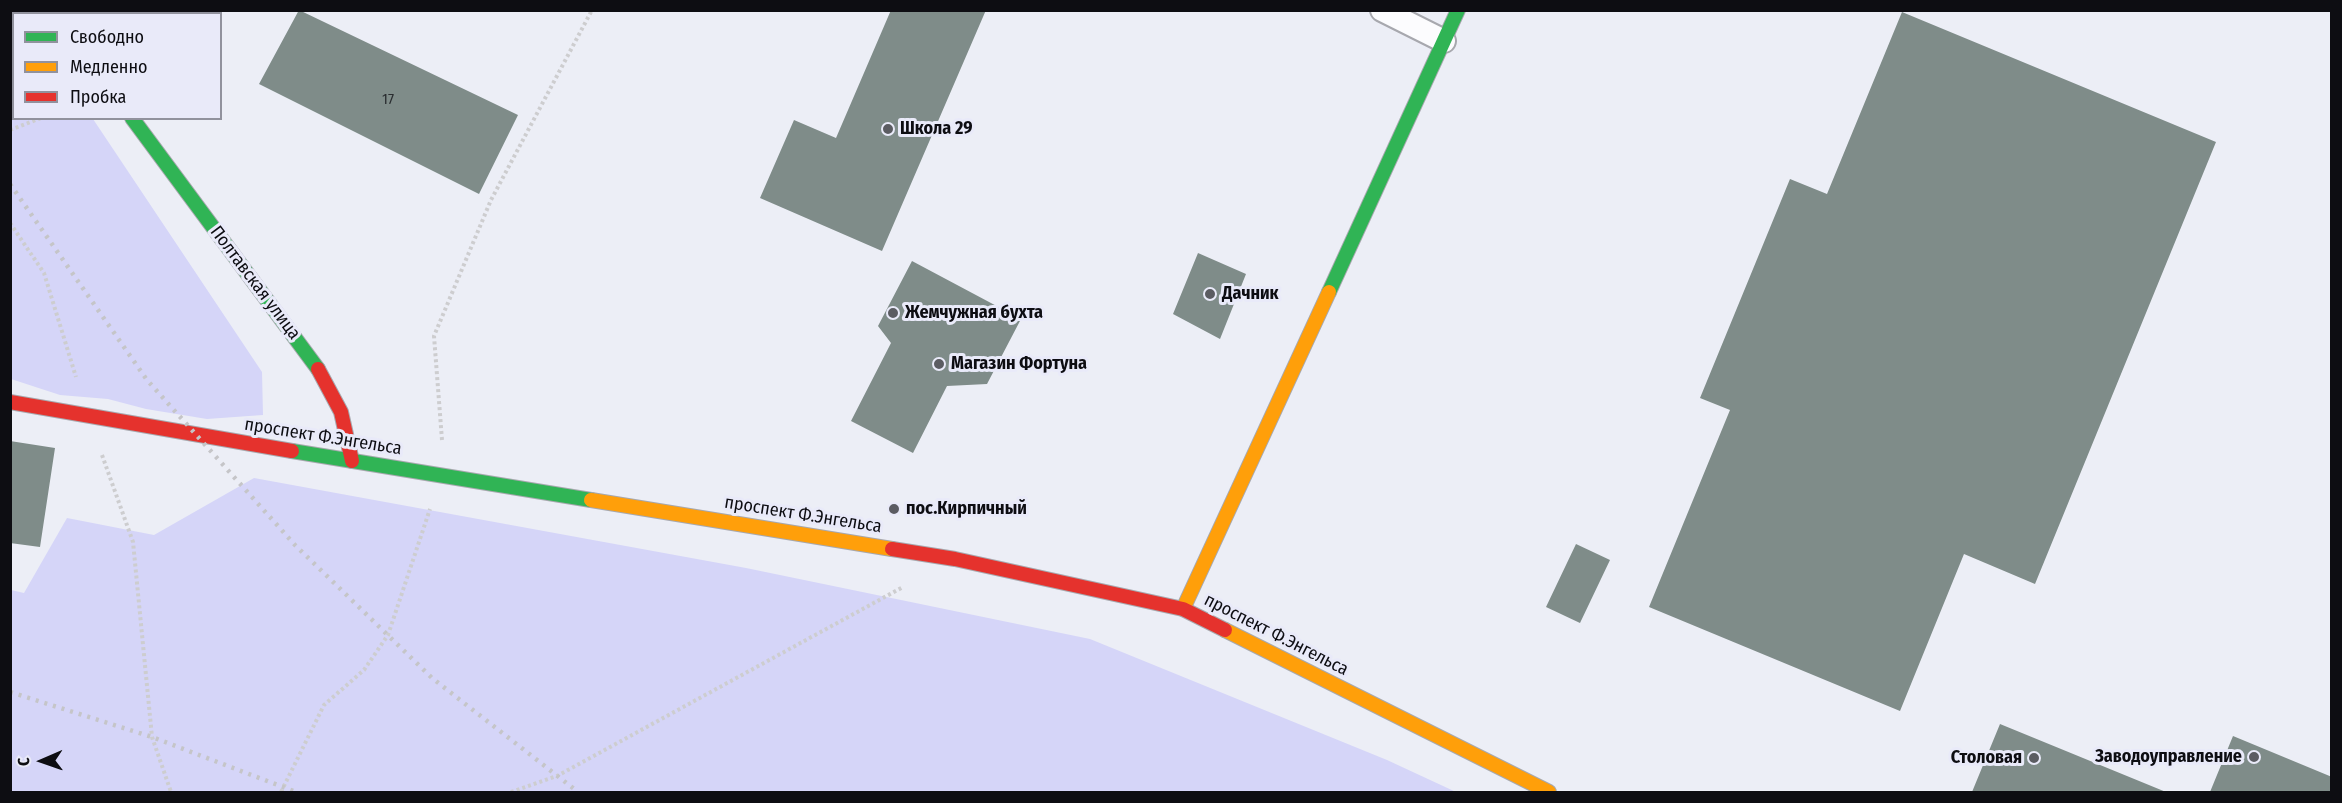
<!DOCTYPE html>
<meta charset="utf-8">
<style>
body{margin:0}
#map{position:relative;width:2342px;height:803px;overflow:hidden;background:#eceef6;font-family:"Fira Sans Condensed",sans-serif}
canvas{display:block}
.frame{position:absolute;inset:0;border:12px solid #0d0d12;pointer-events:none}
.legend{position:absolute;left:12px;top:12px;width:210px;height:108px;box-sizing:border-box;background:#e9eaf9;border:2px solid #91929d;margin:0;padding:8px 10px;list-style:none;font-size:18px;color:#0d0d12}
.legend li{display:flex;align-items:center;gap:12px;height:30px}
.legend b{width:30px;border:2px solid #91929d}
.north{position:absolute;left:12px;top:731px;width:60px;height:60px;-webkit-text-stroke:4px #e9eaf9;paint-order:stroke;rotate:268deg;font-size:16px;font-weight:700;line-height:24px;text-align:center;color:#0d0d12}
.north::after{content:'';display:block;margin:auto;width:21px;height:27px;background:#0d0d12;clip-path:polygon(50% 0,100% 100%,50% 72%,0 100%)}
</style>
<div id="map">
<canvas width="2342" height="803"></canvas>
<div class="frame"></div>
<ul class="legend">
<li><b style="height:8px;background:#30b455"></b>Свободно</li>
<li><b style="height:8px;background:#ff9f0a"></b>Медленно</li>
<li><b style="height:8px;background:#e5322d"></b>Пробка</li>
</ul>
<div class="north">С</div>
</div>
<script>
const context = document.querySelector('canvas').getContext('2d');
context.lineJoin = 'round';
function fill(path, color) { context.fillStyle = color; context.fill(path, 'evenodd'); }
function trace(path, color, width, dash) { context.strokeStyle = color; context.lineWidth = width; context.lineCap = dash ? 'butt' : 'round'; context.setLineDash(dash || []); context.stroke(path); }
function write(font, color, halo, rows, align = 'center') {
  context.font = font + ' "Fira Sans Condensed",sans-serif'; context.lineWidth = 6; context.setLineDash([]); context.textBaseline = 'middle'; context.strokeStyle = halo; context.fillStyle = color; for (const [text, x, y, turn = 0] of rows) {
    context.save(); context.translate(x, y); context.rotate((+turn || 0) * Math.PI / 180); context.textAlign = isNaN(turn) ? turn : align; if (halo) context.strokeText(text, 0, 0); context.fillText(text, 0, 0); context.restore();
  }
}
fill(new Path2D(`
 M 22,10 L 24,13 L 14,14 L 14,118 L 93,119 L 262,372 L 263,415 L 207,419 L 146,409 L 108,399 L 60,395 L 11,379 L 10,11 Z
 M 254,478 L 746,568 L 1090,639 L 1387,760 L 1456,792 L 11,792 L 11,590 L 24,593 L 67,518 L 154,535 Z`), '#d5d5f8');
fill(new Path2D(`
 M 299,10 L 518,115 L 479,194 L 259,84 Z
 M 891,10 L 986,10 L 882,251 L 760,198 L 794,120 L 836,138 Z
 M 1902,12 L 2216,142 L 2035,584 L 1964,554 L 1900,711 L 1649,607 L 1730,410 L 1700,398 L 1790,179 L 1827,194 Z
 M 1198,253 L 1246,274 L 1220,339 L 1173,314 Z
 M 912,261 L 1021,319 L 987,384 L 947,386 L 913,453 L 851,421 L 891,343 L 878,326 Z
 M 10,441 L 55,448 L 40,547 L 10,543 Z
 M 1576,544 L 1610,560 L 1580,623 L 1546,607 Z
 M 2000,724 L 2166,792 L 1972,792 Z
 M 2233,736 L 2332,777 L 2332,792 L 2210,792 Z`), '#7f8c89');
const lane = new Path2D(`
 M 1382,10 L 1444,41`);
const street = new Path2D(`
 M 61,10 L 63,14`);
const fast = new Path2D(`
 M 132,118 L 318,369
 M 1329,292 L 1458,10
 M 292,451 L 591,500`);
const slow = new Path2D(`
 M 591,500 L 892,549
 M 1183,609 L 1329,292
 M 1225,630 L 1549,792`);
const jam = new Path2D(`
 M 318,369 L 341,412 L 352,461
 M 10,402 L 292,451
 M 892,549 L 955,559 L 1183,609 L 1225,630`);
trace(lane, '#a7a8ae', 26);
trace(street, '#a7a8ae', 36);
trace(fast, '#a7a8ae', 16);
trace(slow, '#a7a8ae', 16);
trace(jam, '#a7a8ae', 16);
trace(new Path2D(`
 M 10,130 L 41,118
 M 10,223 L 44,273 L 76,377
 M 442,440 L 434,336 L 491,200 L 592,10
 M 102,455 L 133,542 L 152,737 L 171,792
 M 281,792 L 324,705 L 364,670 L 388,635 L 430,509
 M 511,792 L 557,776 L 903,587`), '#cdcdcf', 4, [3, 3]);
trace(lane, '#fcfcfe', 22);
trace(street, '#fcfcfe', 33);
trace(fast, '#30b455', 14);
trace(slow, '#ff9f0a', 14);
trace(jam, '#e5322d', 14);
trace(new Path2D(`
 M 10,184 L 147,380 L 295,545 L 432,678 L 578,792
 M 10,692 L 152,737 L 296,792`), '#c5c5c8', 4.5, [3, 6]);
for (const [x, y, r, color] of [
 [888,129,6,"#5b5c62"],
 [1210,294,6,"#5b5c62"],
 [893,313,6,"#5b5c62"],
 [939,364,6,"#5b5c62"],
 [894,509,6,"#5b5c62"],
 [2254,757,6,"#5b5c62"],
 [2034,758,6,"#5b5c62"]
]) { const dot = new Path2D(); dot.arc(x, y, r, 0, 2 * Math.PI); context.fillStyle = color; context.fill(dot); trace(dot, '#e9eaf9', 2); }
write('15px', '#2a2d30', null, [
 ["17",388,100]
]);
write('bold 18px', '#0d0d12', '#e9eaf9', [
 ["Школа 29",900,129],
 ["Дачник",1222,294],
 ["Жемчужная бухта",905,313],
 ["Магазин Фортуна",951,364],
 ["пос.Кирпичный",906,509],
 ["Заводоуправление",2242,757,"right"],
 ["Столовая",2022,758,"right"]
], 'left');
write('18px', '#0d0d12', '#e9eaf9', [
 ["Полтавская улица",255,283,53],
 ["проспект Ф.Энгельса",323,437,9],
 ["проспект Ф.Энгельса",803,515,9],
 ["проспект Ф.Энгельса",1276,635,27]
]);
</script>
